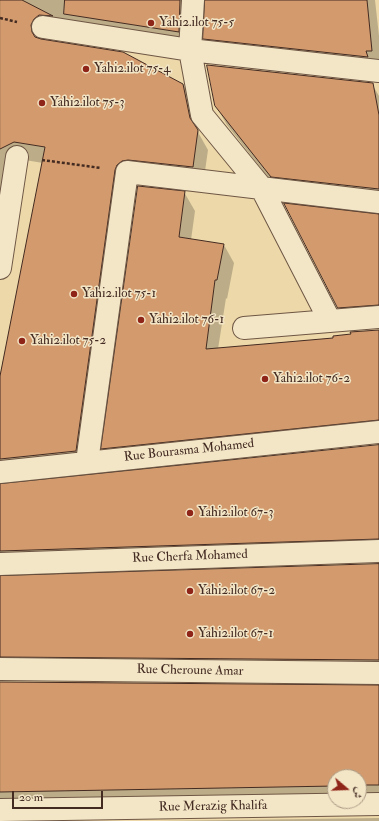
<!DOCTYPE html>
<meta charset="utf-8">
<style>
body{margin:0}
#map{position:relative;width:379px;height:821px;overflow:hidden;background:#ecd8a9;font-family:"IM FELL Double Pica",Amiri,serif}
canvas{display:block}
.north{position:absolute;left:327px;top:769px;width:40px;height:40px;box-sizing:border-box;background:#f3e6c7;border:1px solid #ad9b85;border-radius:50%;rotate:109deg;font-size:11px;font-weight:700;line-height:16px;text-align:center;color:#442b22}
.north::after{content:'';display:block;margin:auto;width:14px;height:18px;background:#8f2418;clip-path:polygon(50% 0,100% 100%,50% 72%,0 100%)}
.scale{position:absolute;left:12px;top:791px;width:91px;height:18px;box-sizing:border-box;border:2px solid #442b22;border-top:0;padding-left:5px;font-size:12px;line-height:14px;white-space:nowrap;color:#442b22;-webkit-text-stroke:3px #f3e6c7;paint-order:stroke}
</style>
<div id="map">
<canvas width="379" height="821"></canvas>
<div class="north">ش</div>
<div class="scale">20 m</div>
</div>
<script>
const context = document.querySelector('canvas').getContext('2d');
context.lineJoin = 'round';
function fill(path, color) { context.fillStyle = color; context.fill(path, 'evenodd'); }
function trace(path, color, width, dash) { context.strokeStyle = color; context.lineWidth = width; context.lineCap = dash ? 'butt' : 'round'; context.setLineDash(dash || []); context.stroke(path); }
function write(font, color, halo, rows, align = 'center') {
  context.font = font + ' "IM FELL Double Pica",serif'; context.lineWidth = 3; context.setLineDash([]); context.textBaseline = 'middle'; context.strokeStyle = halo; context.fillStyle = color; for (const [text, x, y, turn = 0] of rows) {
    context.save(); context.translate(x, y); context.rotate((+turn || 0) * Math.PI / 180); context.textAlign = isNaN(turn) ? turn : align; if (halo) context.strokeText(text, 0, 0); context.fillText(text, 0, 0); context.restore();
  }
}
fill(new Path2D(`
 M 0,0 L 375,0 L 379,36 L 379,69 L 215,57 L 204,39 L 206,6 L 198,7 L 189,50 L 43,38 L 42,40 L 183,84 L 194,103 L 199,134 L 208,150 L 203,185 L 132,179 L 86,470 L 3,480 L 0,484 L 0,375 L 43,163 L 25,160 L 0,208 Z
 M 372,84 L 379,96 L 379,206 L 282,195 L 227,125 L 216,106 Z
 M 184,192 L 195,211 L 191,240 L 224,245 L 234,263 L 227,299 L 226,298 L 218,349 L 334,339 L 379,330 L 379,439 L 113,467 L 102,449 Z
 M 379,215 L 379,325 L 349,326 L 339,307 Z
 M 379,446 L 379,557 L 4,572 L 0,576 L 0,485 Z
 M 379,565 L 379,679 L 5,676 L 0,681 L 0,578 Z
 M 0,683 L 379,686 L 379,810 L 4,817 L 0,821 ZM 335,777 L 359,777 L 359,801 L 335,801 Z
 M 379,818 L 379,821 L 158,821 Z`), '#0003');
const building = new Path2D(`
 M 0,0 L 22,0 L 53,16 L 39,15 L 34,19 L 31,25 L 32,32 L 35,37 L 41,39 L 123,52 L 183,84 L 190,118 L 198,130 L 193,167 L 128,160 L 122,161 L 117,165 L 115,170 L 76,451 L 0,459 L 0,376 L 45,147 L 14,142 L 0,149 Z
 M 65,0 L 180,0 L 179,32 L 64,14 Z
 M 205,0 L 367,0 L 372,51 L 366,51 L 368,57 L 203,39 Z
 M 207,65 L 373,83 L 379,115 L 379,189 L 271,177 L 215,106 Z
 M 138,186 L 185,191 L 179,237 L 224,244 L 217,280 L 215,280 L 206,349 L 333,338 L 333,336 L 351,334 L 350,332 L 379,330 L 379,420 L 101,449 Z
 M 284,203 L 379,214 L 379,305 L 338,308 Z
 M 379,445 L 379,539 L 0,551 L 0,484 Z
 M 379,564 L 379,660 L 0,657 L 0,576 Z
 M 0,682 L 379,685 L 379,785 L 359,785 L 359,777 L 335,777 L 335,786 L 0,792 Z`);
fill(building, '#d39b6d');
trace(building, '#442b22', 1);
const minor = new Path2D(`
 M 193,0 L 190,50 L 202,115 L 261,187 L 330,321
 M 43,27 L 190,50 L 379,71
 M 0,268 L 17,157
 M 244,328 L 379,317
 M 87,462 L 127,172 L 379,202
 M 0,472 L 379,432
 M 0,564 L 379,551
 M 0,669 L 379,673
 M 0,810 L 379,804`);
trace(minor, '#6e5644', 24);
trace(new Path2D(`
 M 0,18 L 17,22
 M 42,160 L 101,168`), '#442b22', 2.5, [3, 2]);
trace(minor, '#f3e6c7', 22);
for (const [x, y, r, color] of [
 [151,23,4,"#8f2418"],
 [86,69,4,"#8f2418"],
 [42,103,4,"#8f2418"],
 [74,294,4,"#8f2418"],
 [141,320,4,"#8f2418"],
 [22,341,4,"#8f2418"],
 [265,379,4,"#8f2418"],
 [190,513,4,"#8f2418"],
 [190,591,4,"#8f2418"],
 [190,634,4,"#8f2418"]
]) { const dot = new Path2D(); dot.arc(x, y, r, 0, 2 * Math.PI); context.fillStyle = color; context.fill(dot); trace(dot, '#f3e6c7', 1.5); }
write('13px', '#442b22', '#f3e6c7', [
 ["Yahi2.ilot 75-5",159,23],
 ["Yahi2.ilot 75-4",94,69],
 ["Yahi2.ilot 75-3",50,103],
 ["Yahi2.ilot 75-1",82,294],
 ["Yahi2.ilot 76-1",149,320],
 ["Yahi2.ilot 75-2",30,341],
 ["Yahi2.ilot 76-2",273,379],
 ["Yahi2.ilot 67-3",198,513],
 ["Yahi2.ilot 67-2",198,591],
 ["Yahi2.ilot 67-1",198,634]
], 'left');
write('13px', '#442b22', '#f3e6c7', [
 ["Rue Bourasma Mohamed",189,451,-6],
 ["Rue Cherfa Mohamed",190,557,-2],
 ["Rue Cheroune Amar",190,671,1],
 ["Rue Merazig Khalifa",213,807,-1]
]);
</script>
